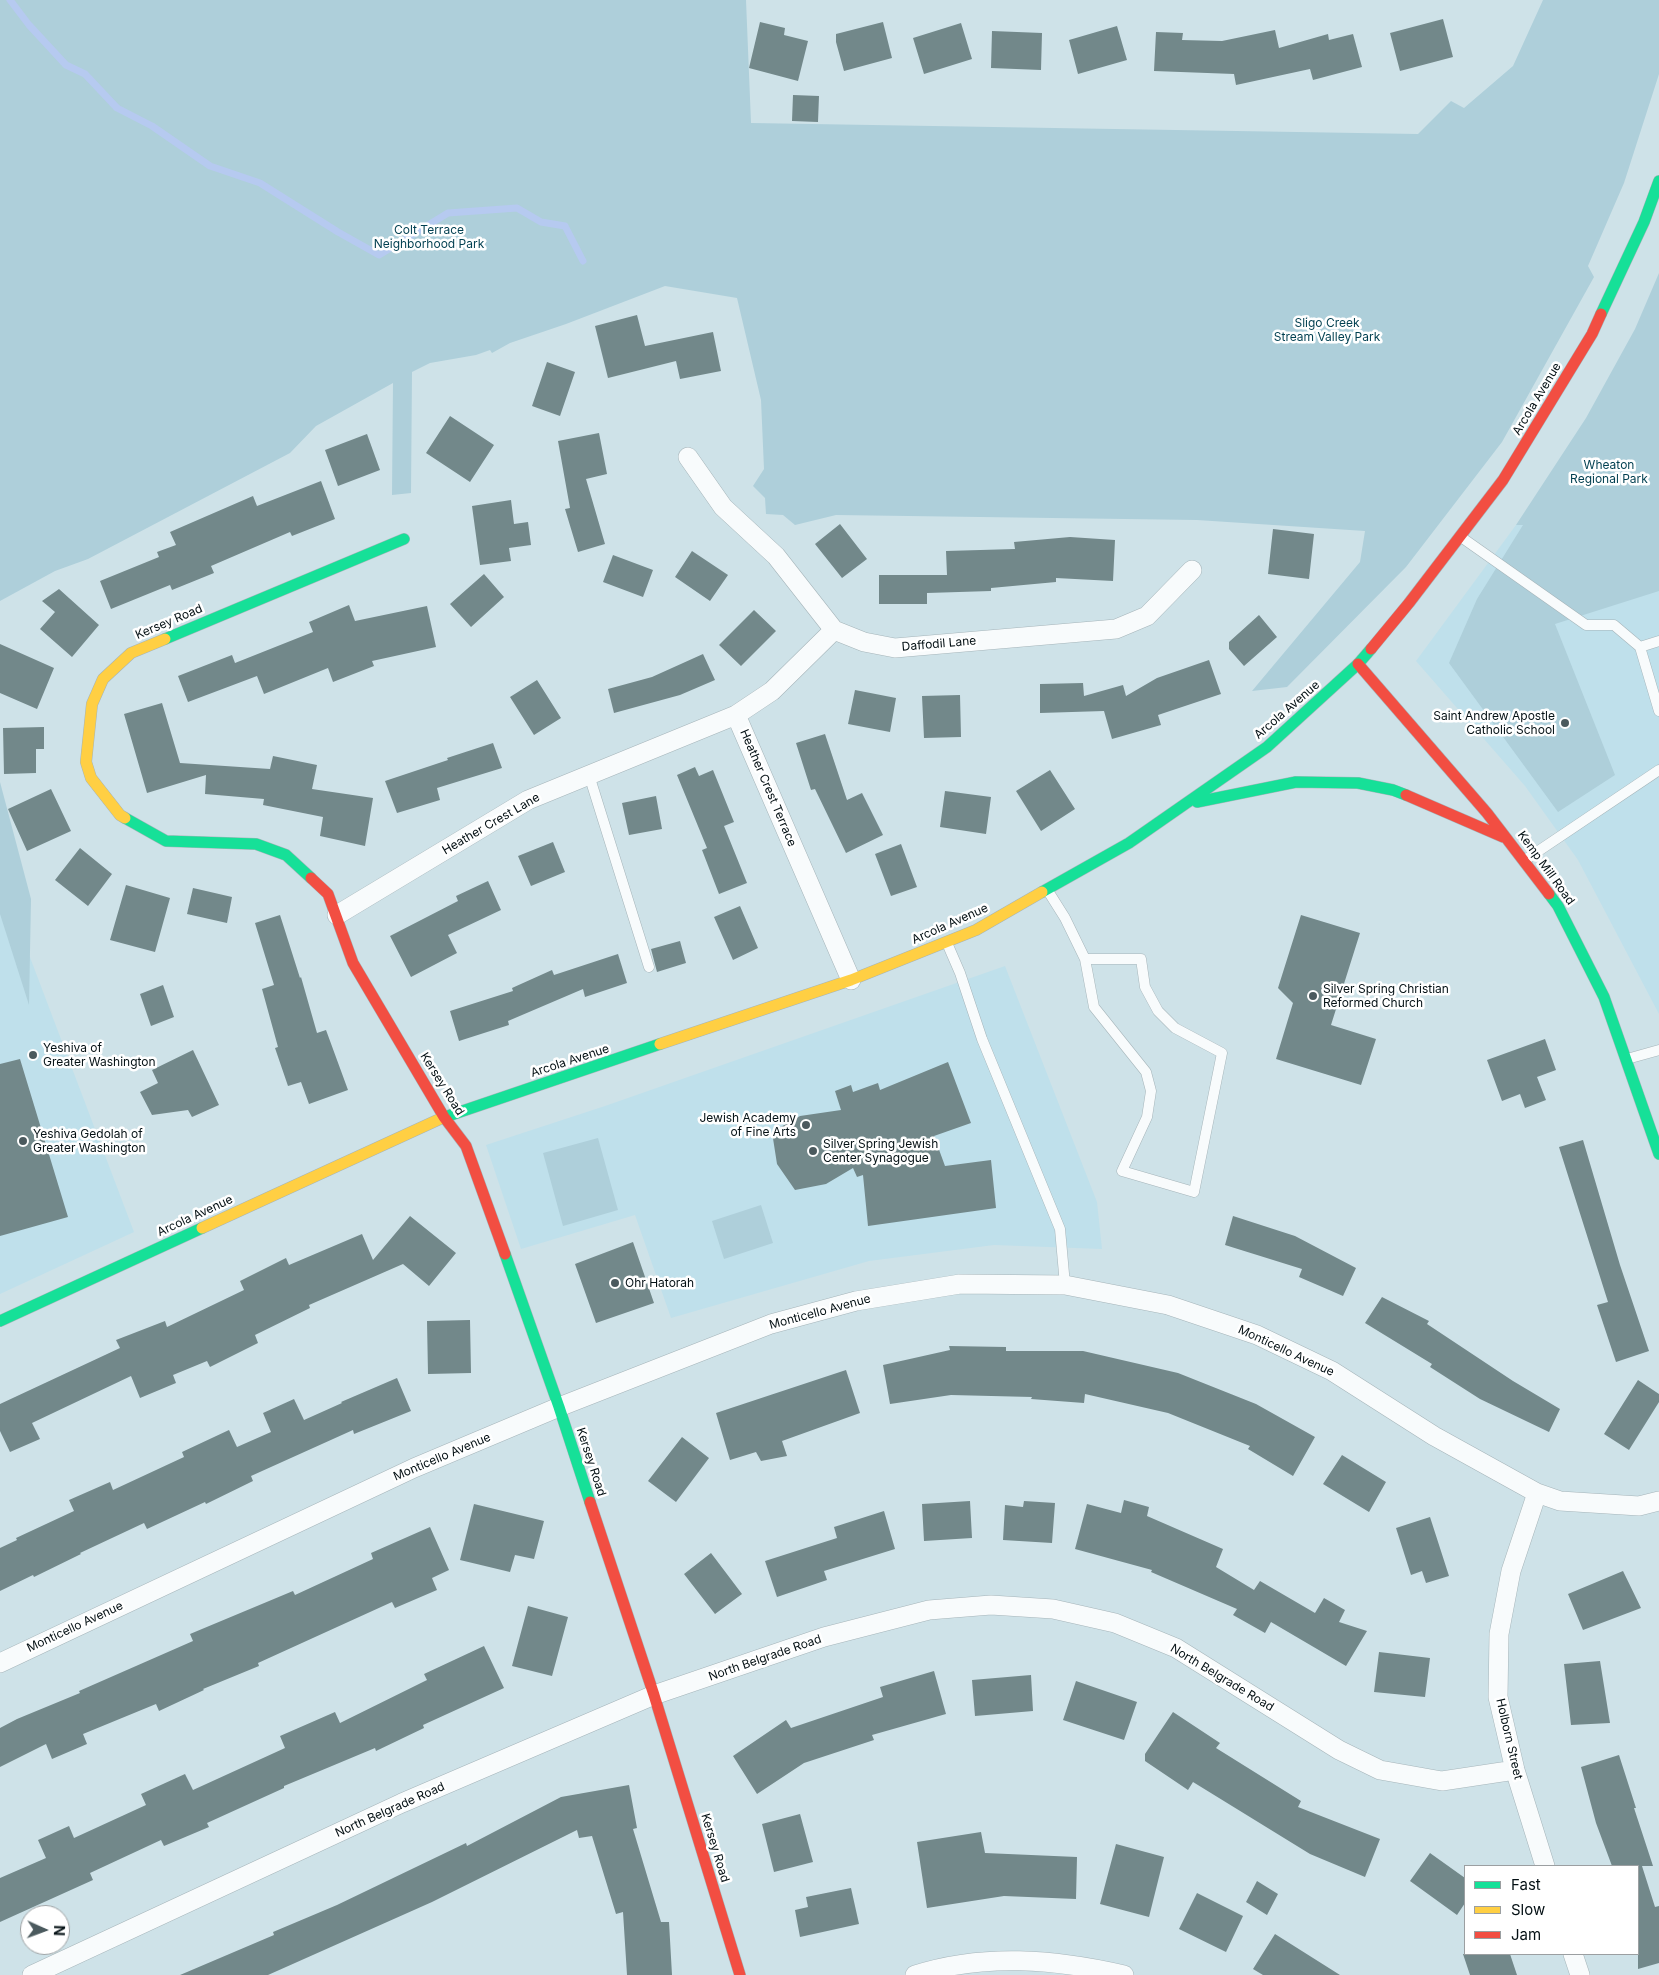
<!DOCTYPE html>
<style>
body{margin:0}
#map{position:relative;width:1659px;height:1975px;overflow:hidden;background:#cee2e8;font-family:Inter,sans-serif}
canvas{display:block}
.legend{position:absolute;left:1464px;top:1865px;width:175px;height:90px;box-sizing:border-box;background:#fff;border:1px solid #9b9fa1;margin:0;padding:6px 9px;list-style:none;font-size:15px;color:#041014}
.legend li{display:flex;align-items:center;gap:10px;height:25px}
.legend b{width:25px;border:1px solid #9b9fa1}
.north{position:absolute;left:20px;top:1905px;width:50px;height:50px;box-sizing:border-box;background:#fff;border:1px solid #9b9fa1;border-radius:50%;rotate:92deg;font-size:14px;font-weight:700;line-height:20px;text-align:center;color:#041014}
.north::after{content:'';display:block;margin:auto;width:18px;height:22px;background:#4b5a5e;clip-path:polygon(50% 0,100% 100%,50% 72%,0 100%)}
</style>
<div id="map">
<canvas width="1659" height="1975"></canvas>
<ul class="legend">
<li><b style="height:6px;background:#16e098"></b>Fast</li>
<li><b style="height:6px;background:#ffcf43"></b>Slow</li>
<li><b style="height:6px;background:#f24e42"></b>Jam</li>
</ul>
<div class="north">N</div>
</div>
<script>
const context = document.querySelector('canvas').getContext('2d');
context.lineJoin = 'round';
function fill(path, color) { context.fillStyle = color; context.fill(path, 'evenodd'); }
function trace(path, color, width, dash) { context.strokeStyle = color; context.lineWidth = width; context.lineCap = dash ? 'butt' : 'round'; context.setLineDash(dash || []); context.stroke(path); }
function write(font, color, halo, rows, align = 'center') {
  context.font = font + ' Inter,sans-serif'; context.lineWidth = 5; context.setLineDash([]); context.textBaseline = 'middle'; context.strokeStyle = halo; context.fillStyle = color; for (const [text, x, y, turn = 0] of rows) {
    context.save(); context.translate(x, y); context.rotate((+turn || 0) * Math.PI / 180); context.textAlign = isNaN(turn) ? turn : align; if (halo) context.strokeText(text, 0, 0); context.fillText(text, 0, 0); context.restore();
  }
}
fill(new Path2D(`
 M 1659,522 L 1659,1014 L 1578,860 L 1525,786 L 1416,661 L 1516,525 Z
 M 0,878 L 134,1232 L 0,1294 Z
 M 1005,966 L 1097,1202 L 1102,1249 L 994,1245 L 869,1261 L 671,1318 L 635,1215 L 521,1249 L 486,1145 L 605,1106 Z`), '#bfe0eb');
fill(new Path2D(`
 M 0,0 L 746,0 L 751,123 L 1418,134 L 1451,101 L 1464,108 L 1513,66 L 1543,0 L 1659,0 L 1659,74 L 1624,183 L 1588,266 L 1594,277 L 1502,442 L 1406,567 L 1287,687 L 1252,691 L 1360,562 L 1365,531 L 1197,520 L 836,515 L 795,525 L 783,515 L 766,514 L 765,498 L 753,486 L 764,469 L 761,400 L 737,298 L 665,286 L 566,324 L 510,343 L 492,353 L 490,350 L 476,355 L 430,363 L 412,372 L 411,493 L 392,495 L 393,383 L 316,426 L 290,453 L 88,559 L 55,571 L 0,601 Z
 M 1659,273 L 1659,591 L 1555,624 L 1615,775 L 1558,812 L 1449,663 L 1477,599 L 1523,525 L 1516,525 L 1586,418 L 1635,329 Z
 M 0,782 L 31,899 L 29,1005 L 0,914 Z
 M 598,1138 L 618,1210 L 563,1226 L 543,1153 Z
 M 761,1205 L 773,1243 L 724,1259 L 712,1221 Z`), '#aecfda');
trace(new Path2D(`
 M 10,0 L 29,25 L 66,65 L 85,74 L 117,108 L 152,126 L 210,166 L 260,183 L 338,232 L 379,255 L 448,213 L 517,208 L 541,222 L 565,226 L 583,261`), '#b6caf0', 7);
fill(new Path2D(`
 M 1443,19 L 1453,57 L 1400,71 L 1390,33 Z
 M 760,22 L 785,28 L 784,35 L 808,41 L 798,81 L 749,68 Z
 M 883,22 L 892,58 L 844,71 L 836,42 L 836,34 Z
 M 961,23 L 972,59 L 924,74 L 913,38 Z
 M 1117,26 L 1127,60 L 1078,74 L 1069,40 Z
 M 1275,30 L 1279,48 L 1328,34 L 1329,40 L 1353,34 L 1362,67 L 1313,80 L 1310,69 L 1236,85 L 1234,74 L 1154,71 L 1156,32 L 1183,33 L 1182,40 L 1222,41 Z
 M 992,31 L 1042,33 L 1041,70 L 991,68 Z
 M 793,95 L 819,96 L 818,122 L 792,121 Z
 M 637,315 L 645,346 L 713,332 L 721,371 L 680,379 L 676,361 L 608,378 L 595,326 Z
 M 547,362 L 575,372 L 560,416 L 532,406 Z
 M 450,416 L 494,445 L 470,482 L 426,453 Z
 M 599,433 L 607,474 L 586,479 L 605,544 L 578,552 L 565,509 L 570,508 L 558,441 Z
 M 367,434 L 380,470 L 338,486 L 325,450 Z
 M 321,481 L 335,519 L 292,536 L 290,532 L 211,566 L 214,573 L 172,590 L 170,585 L 111,609 L 100,581 L 159,557 L 157,552 L 176,545 L 170,532 L 253,496 L 257,506 Z
 M 511,500 L 514,524 L 528,522 L 531,545 L 509,548 L 511,561 L 480,565 L 472,506 Z
 M 840,524 L 867,559 L 842,578 L 815,544 Z
 M 1273,529 L 1314,534 L 1309,579 L 1268,574 Z
 M 1070,537 L 1115,540 L 1113,581 L 1056,578 L 1056,582 L 991,588 L 991,591 L 927,593 L 927,604 L 879,604 L 879,575 L 947,575 L 946,551 L 1015,549 L 1014,542 Z
 M 692,551 L 728,575 L 710,601 L 675,577 Z
 M 613,555 L 653,570 L 643,597 L 603,582 Z
 M 484,574 L 504,597 L 471,627 L 450,604 Z
 M 59,589 L 99,625 L 72,657 L 40,629 L 55,612 L 42,601 Z
 M 349,605 L 355,621 L 427,606 L 436,647 L 372,661 L 374,666 L 333,682 L 328,668 L 264,694 L 257,676 L 188,702 L 178,676 L 232,655 L 235,663 L 313,632 L 309,622 Z
 M 754,610 L 776,631 L 741,666 L 719,645 Z
 M 1259,615 L 1277,637 L 1244,666 L 1229,649 L 1229,642 Z
 M 0,644 L 54,668 L 37,709 L 0,693 Z
 M 703,654 L 715,680 L 680,695 L 614,713 L 608,689 L 652,677 Z
 M 1209,660 L 1221,694 L 1158,715 L 1161,725 L 1112,739 L 1104,711 L 1040,713 L 1040,684 L 1083,683 L 1084,696 L 1123,685 L 1126,696 L 1157,678 Z
 M 537,680 L 561,718 L 534,735 L 510,697 Z
 M 855,690 L 896,698 L 890,732 L 848,724 Z
 M 960,695 L 961,737 L 924,738 L 922,696 Z
 M 162,703 L 180,763 L 270,769 L 273,756 L 317,765 L 312,789 L 373,798 L 365,846 L 320,836 L 323,817 L 263,805 L 264,799 L 205,794 L 206,775 L 147,793 L 124,714 Z
 M 44,727 L 44,749 L 36,749 L 36,773 L 4,774 L 3,728 Z
 M 825,734 L 847,800 L 862,793 L 883,835 L 846,853 L 815,789 L 811,790 L 796,743 Z
 M 493,743 L 502,768 L 437,788 L 440,800 L 397,813 L 385,781 L 448,760 L 447,758 Z
 M 695,767 L 699,776 L 713,770 L 734,822 L 724,826 L 747,883 L 719,894 L 702,850 L 707,848 L 677,775 Z
 M 1050,770 L 1075,809 L 1041,831 L 1016,791 Z
 M 51,789 L 71,831 L 27,851 L 8,809 Z
 M 945,791 L 991,797 L 986,834 L 940,827 Z
 M 656,796 L 662,829 L 629,835 L 622,803 Z
 M 553,842 L 565,872 L 531,886 L 518,856 Z
 M 901,844 L 917,887 L 891,896 L 875,854 Z
 M 80,848 L 112,874 L 88,906 L 55,880 Z
 M 488,881 L 501,910 L 448,935 L 457,953 L 411,977 L 390,936 L 458,901 L 456,896 Z
 M 126,885 L 170,898 L 155,952 L 110,940 Z
 M 193,888 L 232,897 L 227,923 L 187,914 Z
 M 740,906 L 758,948 L 733,960 L 714,917 Z
 M 280,915 L 300,978 L 301,977 L 317,1033 L 326,1030 L 348,1090 L 309,1104 L 301,1082 L 288,1086 L 275,1048 L 278,1047 L 262,989 L 274,985 L 255,923 Z
 M 1301,915 L 1360,933 L 1331,1025 L 1376,1039 L 1361,1085 L 1276,1059 L 1293,1003 L 1278,988 Z
 M 680,941 L 686,963 L 657,972 L 651,949 Z
 M 618,954 L 627,983 L 585,997 L 583,989 L 508,1021 L 509,1025 L 459,1041 L 450,1011 L 513,991 L 512,988 L 552,970 L 554,975 Z
 M 163,985 L 174,1017 L 151,1026 L 140,994 Z
 M 1545,1039 L 1556,1070 L 1537,1077 L 1546,1100 L 1525,1108 L 1520,1094 L 1502,1101 L 1487,1060 Z
 M 193,1050 L 219,1105 L 192,1117 L 188,1110 L 152,1115 L 140,1092 L 158,1083 L 152,1070 Z
 M 20,1059 L 68,1217 L 0,1236 L 0,1064 Z
 M 948,1062 L 971,1123 L 934,1136 L 945,1166 L 991,1160 L 996,1208 L 868,1226 L 863,1175 L 857,1177 L 853,1168 L 826,1184 L 795,1190 L 777,1164 L 772,1132 L 800,1116 L 841,1110 L 835,1091 L 851,1085 L 853,1092 L 878,1083 L 880,1090 Z
 M 1583,1140 L 1620,1265 L 1649,1351 L 1616,1362 L 1597,1305 L 1608,1302 L 1559,1147 Z
 M 410,1216 L 456,1253 L 429,1286 L 403,1264 L 309,1305 L 310,1308 L 255,1335 L 258,1343 L 210,1367 L 207,1361 L 173,1375 L 176,1383 L 140,1398 L 131,1376 L 32,1423 L 40,1439 L 10,1452 L 0,1431 L 0,1404 L 120,1348 L 116,1340 L 165,1321 L 167,1327 L 244,1290 L 240,1281 L 286,1258 L 289,1265 L 362,1234 L 373,1260 Z
 M 1233,1216 L 1295,1236 L 1356,1268 L 1343,1296 L 1299,1277 L 1302,1269 L 1225,1245 Z
 M 633,1242 L 654,1303 L 596,1323 L 575,1264 Z
 M 1382,1297 L 1429,1321 L 1427,1324 L 1513,1381 L 1560,1409 L 1549,1432 L 1480,1399 L 1430,1367 L 1432,1364 L 1365,1323 Z
 M 470,1320 L 471,1373 L 428,1374 L 427,1321 Z
 M 949,1346 L 1006,1347 L 1006,1351 L 1083,1351 L 1178,1373 L 1256,1404 L 1315,1437 L 1293,1476 L 1248,1449 L 1250,1446 L 1168,1413 L 1085,1394 L 1084,1403 L 1031,1399 L 1032,1397 L 951,1395 L 890,1404 L 883,1365 L 950,1350 Z
 M 846,1370 L 860,1413 L 782,1441 L 787,1456 L 761,1461 L 756,1452 L 730,1460 L 716,1413 Z
 M 397,1378 L 411,1411 L 354,1434 L 353,1430 L 251,1476 L 253,1481 L 206,1504 L 205,1502 L 147,1529 L 144,1523 L 80,1553 L 81,1554 L 34,1577 L 33,1575 L 0,1591 L 0,1548 L 17,1540 L 16,1538 L 74,1511 L 69,1500 L 110,1482 L 113,1490 L 184,1457 L 182,1452 L 229,1430 L 237,1447 L 271,1432 L 263,1413 L 294,1399 L 304,1420 L 342,1403 L 341,1402 Z
 M 1638,1380 L 1659,1394 L 1659,1402 L 1629,1450 L 1604,1434 Z
 M 682,1437 L 709,1458 L 676,1502 L 648,1481 Z
 M 1342,1455 L 1386,1482 L 1369,1512 L 1323,1484 Z
 M 1124,1500 L 1149,1507 L 1147,1516 L 1223,1549 L 1216,1567 L 1254,1590 L 1260,1581 L 1315,1613 L 1324,1598 L 1345,1610 L 1339,1622 L 1367,1631 L 1346,1666 L 1271,1622 L 1265,1633 L 1233,1615 L 1237,1609 L 1151,1572 L 1152,1570 L 1075,1549 L 1087,1504 L 1121,1513 Z
 M 970,1501 L 972,1538 L 924,1541 L 922,1504 Z
 M 1024,1501 L 1055,1503 L 1052,1543 L 1003,1540 L 1005,1505 L 1023,1507 Z
 M 474,1504 L 544,1521 L 534,1559 L 515,1555 L 510,1572 L 460,1560 Z
 M 884,1511 L 895,1549 L 824,1571 L 827,1580 L 777,1597 L 765,1561 L 837,1538 L 834,1527 Z
 M 1430,1517 L 1449,1576 L 1426,1583 L 1422,1571 L 1411,1575 L 1396,1528 Z
 M 430,1527 L 449,1570 L 432,1578 L 437,1590 L 395,1608 L 392,1602 L 258,1663 L 259,1666 L 203,1689 L 204,1690 L 159,1711 L 156,1704 L 83,1734 L 87,1744 L 52,1759 L 46,1744 L 0,1767 L 0,1728 L 17,1719 L 80,1693 L 79,1691 L 193,1641 L 190,1634 L 293,1591 L 295,1595 L 373,1559 L 371,1553 Z
 M 711,1553 L 742,1594 L 715,1614 L 684,1574 Z
 M 1623,1571 L 1641,1608 L 1583,1630 L 1568,1594 Z
 M 528,1606 L 568,1617 L 552,1676 L 512,1666 Z
 M 484,1646 L 504,1688 L 423,1725 L 424,1728 L 376,1751 L 375,1748 L 284,1786 L 284,1788 L 207,1823 L 209,1827 L 164,1846 L 161,1840 L 90,1873 L 93,1880 L 0,1922 L 0,1878 L 46,1858 L 38,1840 L 69,1826 L 74,1838 L 146,1805 L 141,1794 L 185,1774 L 193,1790 L 285,1748 L 280,1736 L 335,1712 L 340,1723 L 427,1680 L 424,1674 Z
 M 1379,1652 L 1430,1658 L 1425,1697 L 1374,1692 Z
 M 1600,1661 L 1610,1723 L 1571,1725 L 1564,1664 Z
 M 934,1671 L 946,1714 L 872,1735 L 874,1740 L 804,1763 L 757,1794 L 733,1756 L 786,1720 L 791,1728 L 883,1697 L 880,1687 Z
 M 1031,1675 L 1033,1711 L 975,1716 L 972,1680 Z
 M 1076,1681 L 1137,1702 L 1124,1740 L 1063,1720 Z
 M 1173,1712 L 1220,1743 L 1216,1748 L 1301,1801 L 1298,1807 L 1380,1839 L 1365,1877 L 1310,1854 L 1193,1782 L 1188,1790 L 1145,1761 L 1145,1754 Z
 M 1619,1755 L 1636,1808 L 1634,1808 L 1653,1866 L 1642,1866 L 1655,1907 L 1659,1906 L 1659,1963 L 1638,1969 L 1638,1866 L 1612,1866 L 1596,1823 L 1581,1767 Z
 M 629,1785 L 637,1828 L 633,1829 L 661,1922 L 669,1922 L 672,1975 L 627,1975 L 623,1912 L 616,1914 L 592,1836 L 579,1838 L 577,1830 L 432,1902 L 268,1975 L 180,1975 L 274,1935 L 273,1932 L 337,1905 L 466,1843 L 467,1846 L 561,1797 Z
 M 800,1814 L 813,1862 L 774,1872 L 762,1824 Z
 M 981,1832 L 985,1853 L 1077,1857 L 1076,1899 L 1004,1896 L 927,1908 L 917,1842 Z
 M 1116,1844 L 1164,1857 L 1149,1917 L 1100,1904 Z
 M 1430,1853 L 1465,1878 L 1465,1903 L 1457,1915 L 1410,1881 Z
 M 1257,1881 L 1278,1894 L 1267,1915 L 1246,1902 Z
 M 851,1888 L 859,1924 L 800,1937 L 795,1910 L 808,1907 L 806,1897 Z
 M 1197,1893 L 1243,1916 L 1226,1952 L 1179,1929 Z
 M 1275,1934 L 1340,1975 L 1263,1975 L 1253,1969 Z
 M 1463,1954 L 1510,1954 L 1517,1975 L 1470,1975 Z`), '#72888a');
const lane = new Path2D(`
 M 1461,537 L 1586,625 L 1614,625 L 1640,647 L 1659,711
 M 1640,647 L 1659,641
 M 589,775 L 649,967
 M 1525,860 L 1659,770
 M 1048,891 L 1065,918 L 1085,959 L 1094,1007 L 1146,1072 L 1151,1091 L 1147,1117 L 1122,1171 L 1194,1192 L 1222,1053 L 1175,1028 L 1158,1011 L 1145,987 L 1141,959 L 1085,959
 M 947,943 L 960,973 L 982,1039 L 1060,1229 L 1065,1285
 M 1627,1059 L 1659,1050`);
const street = new Path2D(`
 M 688,457 L 723,507 L 776,556 L 834,630 L 864,642 L 895,648 L 1116,629 L 1147,616 L 1192,570
 M 736,715 L 851,980
 M 337,915 L 528,800 L 736,715 L 772,691 L 834,630
 M 1537,1493 L 1511,1571 L 1499,1634 L 1498,1697 L 1515,1770 L 1545,1866
 M 0,1663 L 414,1468 L 559,1407 L 771,1324 L 856,1301 L 960,1284 L 1065,1285 L 1168,1305 L 1257,1335 L 1332,1371 L 1434,1436 L 1537,1493 L 1560,1501 L 1639,1506 L 1659,1501
 M 1573,1954 L 1580,1975
 M 32,1975 L 402,1803 L 654,1695 L 824,1637 L 929,1610 L 991,1605 L 1053,1609 L 1115,1623 L 1176,1648 L 1339,1750 L 1380,1770 L 1442,1781 L 1515,1770
 M 915,1975 C 984,1953 1055,1959 1124,1975`);
const fast = new Path2D(`
 M 1601,314 L 1644,222 L 1659,181
 M 165,639 L 404,539
 M 1197,802 L 1296,782 L 1358,783 L 1393,790 L 1406,795
 M 125,818 L 166,841 L 256,844 L 286,855 L 311,878
 M 1042,892 L 1129,843 L 1267,747 L 1358,664 L 1371,649
 M 1549,894 L 1558,906 L 1604,997 L 1659,1154
 M 442,1118 L 660,1044
 M 505,1254 L 559,1407 L 590,1502
 M 0,1321 L 202,1228`);
const slow = new Path2D(`
 M 125,818 L 120,815 L 91,778 L 86,762 L 92,704 L 103,679 L 131,653 L 165,639
 M 660,1044 L 851,980 L 976,930 L 1042,892
 M 202,1228 L 442,1118`);
const jam = new Path2D(`
 M 1371,649 L 1409,603 L 1503,480 L 1592,334 L 1601,314
 M 1358,664 L 1487,813 L 1549,894
 M 1406,795 L 1503,837
 M 311,878 L 328,894 L 353,963 L 444,1117 L 466,1146 L 505,1254
 M 590,1502 L 654,1695 L 740,1975`);
trace(lane, '#a5b4b9', 11);
trace(street, '#a5b4b9', 20);
trace(fast, '#a5b4b9', 12);
trace(slow, '#a5b4b9', 12);
trace(jam, '#a5b4b9', 12);
trace(lane, '#f8fbfc', 10);
trace(street, '#f8fbfc', 19);
trace(fast, '#16e098', 11);
trace(slow, '#ffcf43', 11);
trace(jam, '#f24e42', 11);
for (const [x, y, r, color] of [
 [1565,723,5,"#4b5a5e"],
 [1313,996,5,"#4b5a5e"],
 [33,1055,5,"#4b5a5e"],
 [806,1125,5,"#4b5a5e"],
 [23,1141,5,"#4b5a5e"],
 [813,1151,5,"#4b5a5e"],
 [615,1283,5,"#4b5a5e"]
]) { const dot = new Path2D(); dot.arc(x, y, r, 0, 2 * Math.PI); context.fillStyle = color; context.fill(dot); trace(dot, '#fff', 2); }
write('12px', '#003f50', '#fff', [
 ["Colt Terrace",429,230],
 ["Neighborhood Park",429,244],
 ["Sligo Creek",1327,323],
 ["Stream Valley Park",1327,337],
 ["Wheaton",1609,465],
 ["Regional Park",1609,479]
]);
write('12px', '#041014', '#fff', [
 ["Arcola Avenue",1537,399,-59],
 ["Kersey Road",169,622,-23],
 ["Daffodil Lane",939,644,-5],
 ["Arcola Avenue",1287,710,-41],
 ["Heather Crest Terrace",768,788,67],
 ["Heather Crest Lane",491,824,-30],
 ["Kemp Mill Road",1546,868,54],
 ["Arcola Avenue",950,924,-24],
 ["Arcola Avenue",570,1061,-18],
 ["Kersey Road",442,1084,58],
 ["Arcola Avenue",195,1216,-25],
 ["Monticello Avenue",820,1312,-15],
 ["Monticello Avenue",1286,1351,25],
 ["Monticello Avenue",442,1457,-23],
 ["Kersey Road",591,1462,72],
 ["Monticello Avenue",75,1627,-25],
 ["North Belgrade Road",765,1658,-19],
 ["North Belgrade Road",1222,1678,31],
 ["Holborn Street",1509,1739,77],
 ["North Belgrade Road",390,1810,-24],
 ["Kersey Road",715,1848,73]
]);
write('12px', '#041014', '#fff', [
 ["Saint Andrew Apostle",1555,716,"right"],
 ["Catholic School",1555,730,"right"],
 ["Silver Spring Christian",1323,989],
 ["Reformed Church",1323,1003],
 ["Yeshiva of",43,1048],
 ["Greater Washington",43,1062],
 ["Jewish Academy",796,1118,"right"],
 ["of Fine Arts",796,1132,"right"],
 ["Yeshiva Gedolah of",33,1134],
 ["Greater Washington",33,1148],
 ["Silver Spring Jewish",823,1144],
 ["Center Synagogue",823,1158],
 ["Ohr Hatorah",625,1283]
], 'left');
</script>
